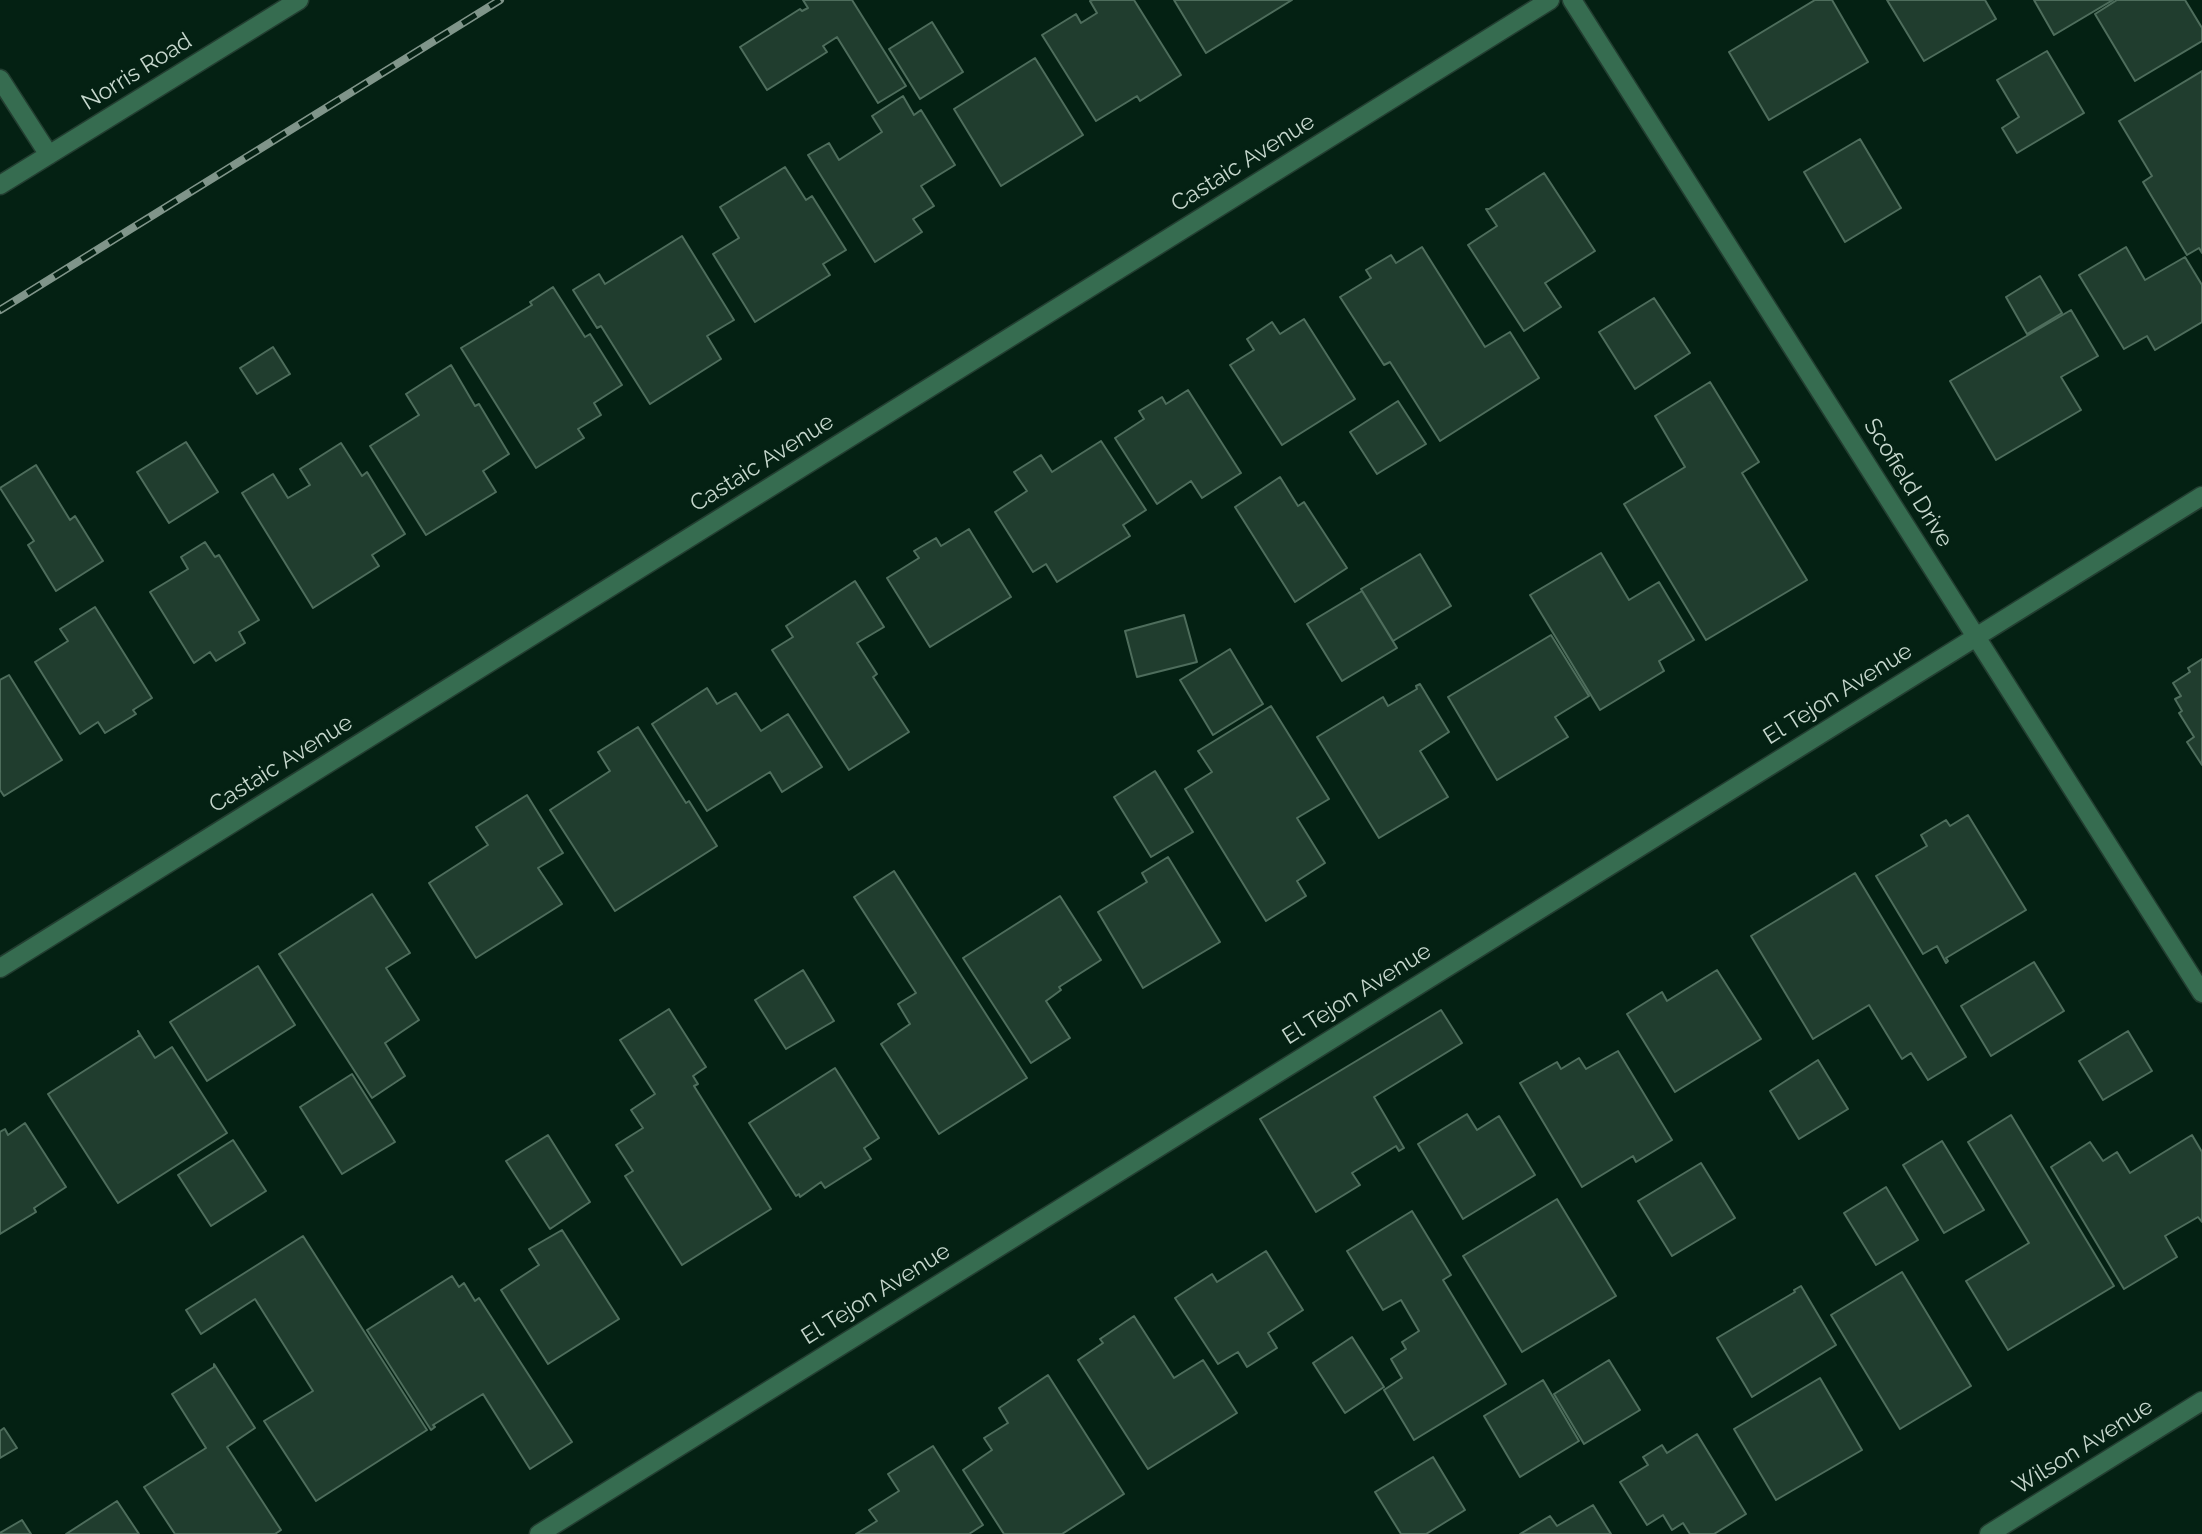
<!DOCTYPE html>
<style>
body{margin:0}
canvas{display:block;background:#042113}
</style>
<canvas width="2202" height="1534"></canvas>
<script>
const context = document.querySelector('canvas').getContext('2d');
context.lineJoin = 'round';
function fill(path, color) { context.fillStyle = color; context.fill(path, 'evenodd'); }
function trace(path, color, width, dash) { context.strokeStyle = color; context.lineWidth = width; context.lineCap = dash ? 'butt' : 'round'; context.setLineDash(dash || []); context.stroke(path); }
function write(font, color, halo, rows, align = 'center') {
  context.font = font + ' Raleway,sans-serif'; context.lineWidth = 7; context.setLineDash([]); context.textBaseline = 'middle'; context.strokeStyle = halo; context.fillStyle = color; for (const [text, x, y, turn = 0] of rows) {
    context.save(); context.translate(x, y); context.rotate((+turn || 0) * Math.PI / 180); context.textAlign = isNaN(turn) ? turn : align; if (halo) context.strokeText(text, 0, 0); context.fillText(text, 0, 0); context.restore();
  }
}
const building = new Path2D(`
 M 803,0 L 852,0 L 906,86 L 878,103 L 837,37 L 823,46 L 827,52 L 767,90 L 740,47 L 800,9 L 802,11 L 808,8 Z
 M 1093,0 L 1134,0 L 1181,75 L 1140,101 L 1137,96 L 1096,121 L 1042,35 L 1076,14 L 1081,23 L 1097,13 L 1090,1 Z
 M 1174,0 L 1292,0 L 1206,53 Z
 M 1815,0 L 1832,0 L 1868,62 L 1769,120 L 1729,52 Z
 M 1887,0 L 1985,0 L 1996,19 L 1924,61 Z
 M 2034,0 L 2113,0 L 2054,35 Z
 M 2117,0 L 2185,0 L 2202,28 L 2202,41 L 2135,81 L 2095,14 Z
 M 932,22 L 963,72 L 920,99 L 889,49 Z
 M 2047,51 L 2084,113 L 2017,153 L 2002,128 L 2019,117 L 1997,80 Z
 M 1035,58 L 1083,135 L 1001,186 L 954,109 Z
 M 2202,71 L 2202,253 L 2199,248 L 2187,255 L 2143,182 L 2152,176 L 2119,121 Z
 M 903,96 L 914,115 L 921,110 L 955,165 L 921,186 L 934,206 L 913,219 L 922,232 L 875,262 L 808,155 L 829,143 L 839,160 L 882,132 L 872,116 Z
 M 1860,139 L 1901,208 L 1845,242 L 1804,172 Z
 M 785,167 L 806,200 L 812,196 L 846,250 L 823,264 L 830,275 L 755,322 L 713,254 L 739,238 L 720,207 Z
 M 1544,173 L 1595,251 L 1545,283 L 1561,307 L 1524,331 L 1468,245 L 1497,226 L 1486,209 L 1489,209 Z
 M 682,236 L 734,320 L 707,336 L 721,359 L 650,404 L 601,326 L 597,328 L 573,290 L 599,274 L 605,284 Z
 M 1422,247 L 1485,347 L 1510,332 L 1539,378 L 1440,441 L 1390,362 L 1384,365 L 1340,297 L 1371,278 L 1366,270 L 1391,255 L 1396,263 Z
 M 2126,247 L 2145,280 L 2185,257 L 2202,285 L 2202,322 L 2155,350 L 2147,336 L 2124,349 L 2079,275 Z
 M 2040,276 L 2062,313 L 2027,334 L 2006,297 Z
 M 553,287 L 585,337 L 590,334 L 622,385 L 594,403 L 601,415 L 578,429 L 584,438 L 536,468 L 461,348 L 532,305 L 530,302 Z
 M 1654,298 L 1690,353 L 1635,389 L 1599,332 Z
 M 2071,310 L 2098,356 L 2061,377 L 2081,410 L 1996,460 L 1950,381 Z
 M 1304,319 L 1355,399 L 1282,445 L 1230,365 L 1254,350 L 1247,339 L 1272,322 L 1280,334 Z
 M 273,347 L 290,374 L 257,394 L 240,368 Z
 M 451,365 L 475,406 L 479,404 L 509,454 L 483,471 L 496,492 L 426,535 L 370,446 L 419,415 L 406,394 Z
 M 1710,382 L 1759,462 L 1742,473 L 1807,580 L 1706,640 L 1624,504 L 1685,467 L 1655,416 Z
 M 1188,390 L 1241,473 L 1202,498 L 1191,481 L 1157,504 L 1115,438 L 1144,419 L 1139,411 L 1162,397 L 1166,404 Z
 M 1398,401 L 1426,444 L 1377,474 L 1350,432 Z
 M 1101,441 L 1146,510 L 1123,525 L 1130,536 L 1057,582 L 1046,564 L 1033,572 L 995,512 L 1027,491 L 1014,472 L 1041,455 L 1052,472 Z
 M 186,442 L 218,492 L 169,523 L 137,472 Z
 M 341,443 L 362,476 L 367,472 L 405,534 L 372,555 L 379,566 L 313,608 L 242,493 L 273,474 L 288,498 L 310,485 L 300,469 Z
 M 36,465 L 70,520 L 75,516 L 103,561 L 56,591 L 28,545 L 34,541 L 0,488 Z
 M 1280,477 L 1298,506 L 1304,502 L 1347,568 L 1295,602 L 1235,507 Z
 M 969,529 L 1011,597 L 930,647 L 887,578 L 919,558 L 914,551 L 936,538 L 941,546 Z
 M 205,542 L 215,557 L 219,555 L 259,620 L 239,632 L 245,643 L 216,661 L 210,652 L 194,663 L 150,592 L 188,569 L 181,557 Z
 M 1601,553 L 1629,600 L 1659,582 L 1694,640 L 1659,661 L 1664,671 L 1600,710 L 1530,595 Z
 M 1420,554 L 1451,606 L 1393,641 L 1361,589 Z
 M 855,581 L 884,627 L 857,643 L 877,674 L 873,677 L 909,732 L 849,770 L 772,650 L 793,637 L 786,626 Z
 M 1362,591 L 1397,648 L 1342,681 L 1307,624 Z
 M 95,607 L 152,698 L 133,710 L 136,714 L 105,733 L 98,722 L 80,734 L 35,662 L 68,641 L 60,629 Z
 M 1184,615 L 1197,662 L 1137,677 L 1125,631 Z
 M 1551,635 L 1589,696 L 1555,717 L 1568,737 L 1497,780 L 1448,697 Z
 M 1230,649 L 1263,704 L 1213,735 L 1180,680 Z
 M 2202,659 L 2202,765 L 2187,742 L 2194,737 L 2179,713 L 2182,711 L 2175,699 L 2181,696 L 2173,683 L 2190,672 L 2188,668 Z
 M 9,675 L 62,760 L 4,796 L 0,790 L 0,680 Z
 M 1420,684 L 1449,732 L 1420,751 L 1448,797 L 1379,838 L 1317,737 L 1383,697 L 1388,706 L 1417,689 L 1416,686 Z
 M 707,688 L 717,704 L 736,693 L 761,731 L 788,714 L 822,767 L 782,792 L 770,772 L 707,811 L 652,724 Z
 M 1271,706 L 1329,799 L 1297,818 L 1325,863 L 1297,881 L 1306,896 L 1266,921 L 1185,789 L 1212,772 L 1198,751 Z
 M 638,727 L 686,803 L 689,801 L 717,846 L 615,911 L 550,810 L 610,771 L 598,752 Z
 M 1155,771 L 1193,832 L 1151,857 L 1114,797 Z
 M 527,795 L 563,853 L 538,868 L 562,904 L 476,958 L 429,883 L 488,845 L 476,827 Z
 M 1968,815 L 2026,910 L 1946,958 L 1948,961 L 1946,963 L 1937,946 L 1923,954 L 1876,876 L 1927,846 L 1921,835 L 1946,820 L 1950,826 Z
 M 1168,857 L 1220,942 L 1143,988 L 1098,912 L 1147,882 L 1142,873 Z
 M 894,871 L 1027,1078 L 939,1134 L 881,1044 L 910,1024 L 898,1004 L 916,993 L 854,897 Z
 M 1855,873 L 1966,1057 L 1928,1080 L 1911,1053 L 1902,1059 L 1869,1005 L 1813,1039 L 1751,936 Z
 M 372,894 L 410,953 L 386,968 L 419,1020 L 385,1043 L 405,1076 L 372,1098 L 279,954 Z
 M 1060,896 L 1101,960 L 1059,987 L 1061,990 L 1046,1001 L 1070,1038 L 1031,1063 L 963,958 Z
 M 2034,962 L 2064,1011 L 1991,1056 L 1961,1006 Z
 M 258,966 L 295,1025 L 207,1081 L 170,1022 Z
 M 803,970 L 834,1021 L 786,1049 L 755,1000 Z
 M 1717,970 L 1761,1039 L 1675,1092 L 1627,1014 L 1662,992 L 1667,1001 Z
 M 669,1009 L 706,1067 L 693,1076 L 698,1084 L 694,1086 L 771,1209 L 682,1265 L 625,1176 L 633,1171 L 616,1145 L 643,1128 L 631,1110 L 655,1094 L 620,1040 Z
 M 1441,1010 L 1462,1043 L 1374,1097 L 1404,1148 L 1399,1151 L 1396,1146 L 1352,1173 L 1360,1185 L 1316,1212 L 1260,1119 Z
 M 138,1031 L 155,1058 L 172,1047 L 227,1133 L 118,1203 L 48,1094 L 140,1035 Z
 M 2128,1031 L 2152,1071 L 2103,1100 L 2079,1061 Z
 M 1618,1051 L 1672,1140 L 1636,1162 L 1633,1156 L 1582,1187 L 1520,1083 L 1557,1062 L 1561,1069 L 1579,1058 L 1586,1069 Z
 M 1818,1060 L 1848,1109 L 1799,1139 L 1770,1091 Z
 M 835,1068 L 879,1138 L 864,1148 L 871,1159 L 825,1188 L 821,1182 L 800,1197 L 799,1194 L 796,1196 L 749,1123 Z
 M 352,1074 L 395,1142 L 342,1174 L 300,1107 Z
 M 1467,1114 L 1477,1130 L 1499,1116 L 1535,1175 L 1463,1219 L 1418,1144 Z
 M 2011,1115 L 2114,1286 L 2008,1350 L 1966,1281 L 2029,1243 L 1968,1142 Z
 M 25,1123 L 66,1187 L 34,1208 L 36,1212 L 0,1234 L 0,1132 L 5,1129 L 8,1135 Z
 M 548,1135 L 590,1202 L 550,1229 L 506,1161 Z
 M 2192,1135 L 2202,1152 L 2202,1222 L 2198,1217 L 2165,1236 L 2177,1257 L 2124,1289 L 2051,1167 L 2090,1142 L 2103,1161 L 2117,1152 L 2130,1173 Z
 M 233,1140 L 266,1191 L 211,1226 L 178,1175 Z
 M 1942,1141 L 1984,1210 L 1944,1233 L 1903,1165 Z
 M 1701,1163 L 1735,1218 L 1672,1256 L 1638,1201 Z
 M 1886,1187 L 1918,1240 L 1876,1265 L 1844,1213 Z
 M 1557,1199 L 1616,1296 L 1522,1352 L 1463,1256 Z
 M 1412,1211 L 1451,1275 L 1443,1280 L 1506,1384 L 1414,1440 L 1384,1390 L 1402,1378 L 1391,1359 L 1406,1349 L 1402,1342 L 1419,1331 L 1401,1300 L 1383,1310 L 1347,1251 Z
 M 562,1230 L 619,1319 L 548,1364 L 501,1290 L 539,1265 L 529,1249 Z
 M 303,1236 L 427,1430 L 316,1501 L 264,1421 L 313,1391 L 255,1299 L 201,1334 L 186,1310 Z
 M 1266,1251 L 1303,1310 L 1268,1333 L 1277,1348 L 1247,1367 L 1238,1352 L 1218,1364 L 1175,1298 L 1212,1274 L 1217,1282 Z
 M 1902,1272 L 1971,1386 L 1900,1429 L 1831,1315 Z
 M 452,1276 L 459,1287 L 464,1283 L 475,1301 L 479,1298 L 572,1442 L 530,1469 L 483,1394 L 433,1425 L 435,1427 L 431,1430 L 367,1330 Z
 M 1801,1286 L 1836,1345 L 1752,1397 L 1717,1338 L 1795,1292 L 1794,1290 Z
 M 1134,1316 L 1174,1378 L 1203,1360 L 1237,1413 L 1148,1469 L 1078,1360 L 1103,1343 L 1100,1339 Z
 M 1352,1337 L 1384,1387 L 1345,1413 L 1313,1363 Z
 M 1609,1360 L 1640,1410 L 1584,1444 L 1554,1394 Z
 M 214,1364 L 255,1428 L 227,1447 L 281,1530 L 275,1534 L 175,1534 L 144,1487 L 206,1448 L 172,1394 L 214,1367 Z
 M 1048,1375 L 1124,1494 L 1062,1534 L 1004,1534 L 963,1470 L 992,1450 L 984,1438 L 1008,1423 L 999,1408 Z
 M 1820,1378 L 1862,1450 L 1776,1500 L 1734,1429 Z
 M 1543,1380 L 1579,1441 L 1520,1477 L 1484,1416 Z
 M 4,1428 L 17,1448 L 0,1458 L 0,1431 Z
 M 1697,1434 L 1746,1514 L 1714,1534 L 1690,1534 L 1683,1523 L 1672,1530 L 1663,1515 L 1647,1525 L 1620,1482 L 1648,1465 L 1643,1457 L 1662,1445 L 1667,1453 Z
 M 933,1446 L 983,1525 L 969,1534 L 856,1534 L 877,1521 L 869,1510 L 899,1491 L 888,1474 Z
 M 1433,1457 L 1465,1510 L 1426,1534 L 1401,1534 L 1375,1492 Z
 M 117,1501 L 139,1534 L 66,1534 Z
 M 1593,1505 L 1611,1534 L 1520,1534 L 1550,1516 L 1557,1526 Z
 M 22,1520 L 31,1534 L 0,1534 L 0,1533 Z`);
fill(building, '#203d2e');
trace(building, '#4e6d5c', 2);
const minor = new Path2D(`
 M 1572,0 L 2202,993
 M 0,79 L 49,155
 M 0,185 L 299,0
 M 0,968 L 1550,0
 M 539,1534 L 2202,496
 M 1989,1534 L 2202,1401`);
trace(minor, '#233e31', 21);
trace(minor, '#366c50', 18);
const rail = new Path2D(`
 M 0,310 L 500,0`);
trace(rail, '#80958a', 8);
trace(rail, '#042113', 5, [16]);
write('23px', '#c6d7cd', '#042113', [
 ["Norris Road",137,72,-32],
 ["Castaic Avenue",1243,163,-32],
 ["Castaic Avenue",762,463,-32],
 ["Scofield Drive",1908,483,58],
 ["El Tejon Avenue",1838,694,-32],
 ["Castaic Avenue",281,764,-32],
 ["El Tejon Avenue",1357,994,-32],
 ["El Tejon Avenue",876,1294,-32],
 ["Wilson Avenue",2083,1447,-32]
]);
</script>
